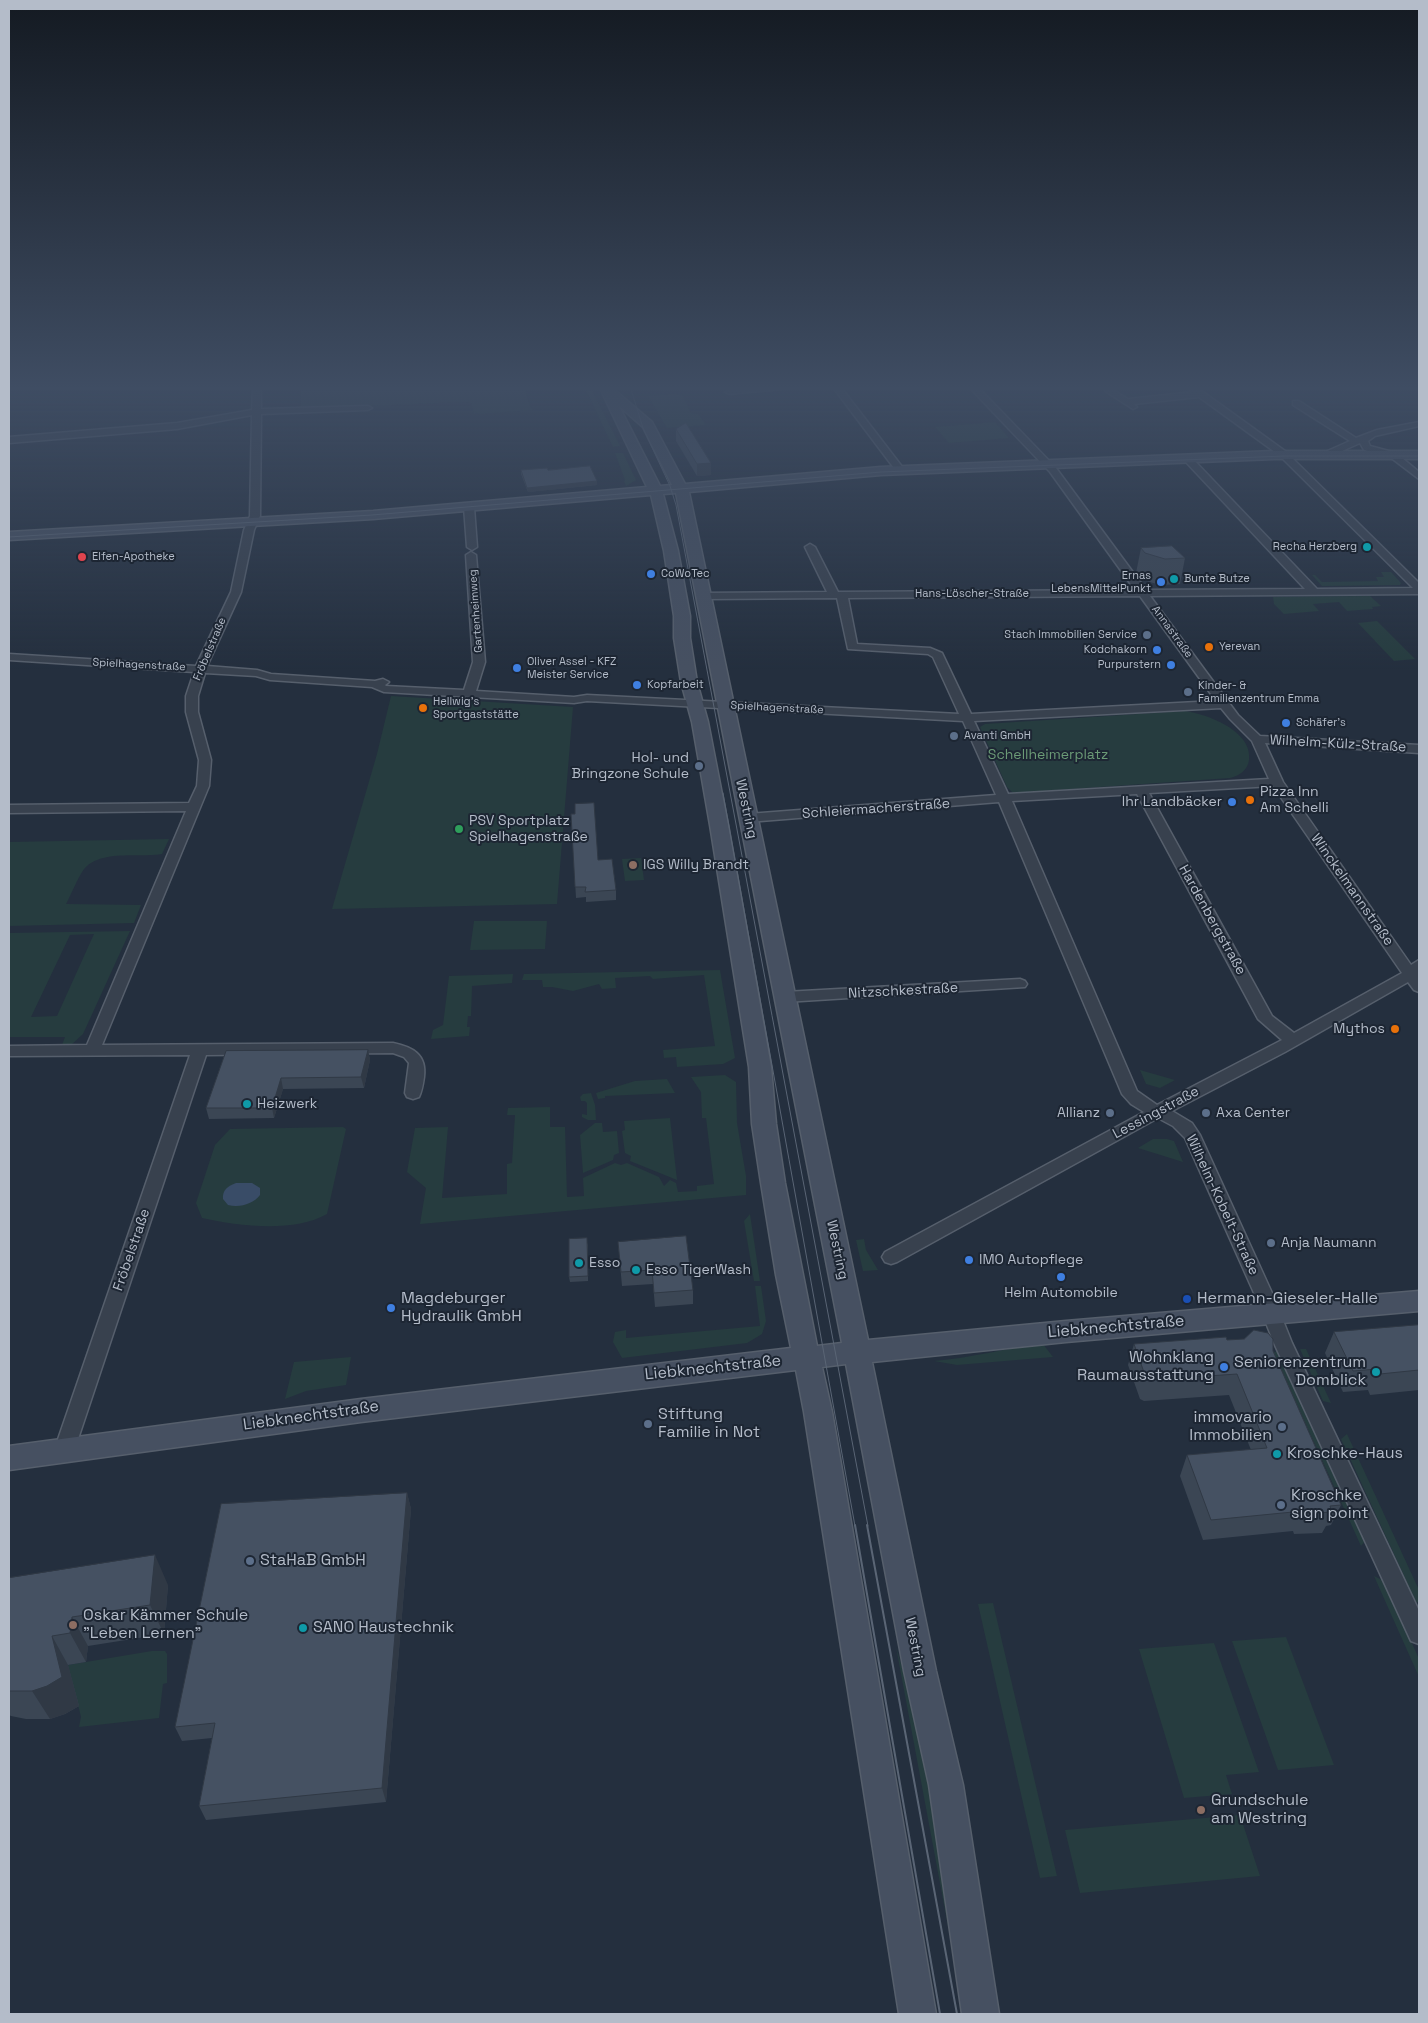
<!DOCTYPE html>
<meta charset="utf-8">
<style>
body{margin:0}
#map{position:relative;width:1428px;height:2023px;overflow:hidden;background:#242f3e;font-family:"Space Grotesk",sans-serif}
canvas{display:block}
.frame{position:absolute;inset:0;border:10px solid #b4bcc9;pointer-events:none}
</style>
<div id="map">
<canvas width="1428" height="2023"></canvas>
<div class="frame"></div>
</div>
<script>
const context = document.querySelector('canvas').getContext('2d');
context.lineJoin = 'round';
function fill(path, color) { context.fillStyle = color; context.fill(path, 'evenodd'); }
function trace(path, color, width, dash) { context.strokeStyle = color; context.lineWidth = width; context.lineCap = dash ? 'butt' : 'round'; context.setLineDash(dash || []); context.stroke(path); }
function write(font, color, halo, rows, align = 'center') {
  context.font = font + ' "Space Grotesk",sans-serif'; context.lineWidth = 4; context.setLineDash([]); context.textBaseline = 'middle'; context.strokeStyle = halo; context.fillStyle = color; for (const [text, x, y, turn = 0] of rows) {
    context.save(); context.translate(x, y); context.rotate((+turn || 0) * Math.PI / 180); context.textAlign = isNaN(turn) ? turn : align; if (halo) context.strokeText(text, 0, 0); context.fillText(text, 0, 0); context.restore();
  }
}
fill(new Path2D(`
 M 301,386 L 524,386 L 530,406 L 533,410 L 480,414 L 474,413 L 471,403 L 461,402 L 300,409 Z
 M 584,386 L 590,386 L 620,446 L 613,447 Z
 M 675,394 L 683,396 L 691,413 L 698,414 L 706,425 L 667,428 L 648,396 Z
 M 995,422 L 1009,438 L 949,443 L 935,427 Z
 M 615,453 L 623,453 L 636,480 L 626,486 L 624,481 L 625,480 Z
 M 1381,572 L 1391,572 L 1401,583 L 1400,585 L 1322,586 L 1312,575 L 1315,575 L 1322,582 L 1378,581 L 1376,577 L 1384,577 Z
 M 1370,596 L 1381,606 L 1372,607 L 1373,609 L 1347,611 L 1339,602 L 1313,604 L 1319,611 L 1284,614 L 1274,604 L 1273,597 Z
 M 1377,621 L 1415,659 L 1394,661 L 1358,623 Z
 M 391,696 L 573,707 L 557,904 L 332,909 L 377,754 Z
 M 1185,711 C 1207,714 1253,731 1249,760 C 1248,770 1239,776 1230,778 L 1013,793 L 1007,787 L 980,727 L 985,724 Z
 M 169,839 L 162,854 C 139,858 101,849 84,869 C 77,879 72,893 66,904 L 141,905 L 134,923 L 9,926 L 9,842 Z
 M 641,858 L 644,880 L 625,881 L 622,859 Z
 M 474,921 L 547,921 L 545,949 L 470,950 Z
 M 130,931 L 83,1034 L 71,1045 L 62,1045 L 65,1037 L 9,1037 L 9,933 ZM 94,934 L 57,1016 L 31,1017 L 70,935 Z
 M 720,970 L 735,1058 L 723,1064 L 677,1067 L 676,1057 L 664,1058 L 663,1050 L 715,1046 L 704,975 L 653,979 L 650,976 L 615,978 L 616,988 L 602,989 L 599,984 L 573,991 L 552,987 L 543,987 L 542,980 L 522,980 L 524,974 Z
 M 513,974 L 512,983 L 472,986 L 471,1016 L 468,1016 L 467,1027 L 470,1027 L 469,1036 L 431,1039 L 433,1030 L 443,1025 L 449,976 Z
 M 1140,1070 L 1175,1080 L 1160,1088 L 1146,1084 Z
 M 725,1075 L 736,1082 L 737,1123 L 746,1176 L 746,1195 L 420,1224 L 426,1188 L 407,1172 L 415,1128 L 448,1127 L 442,1198 L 507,1194 L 507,1164 L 512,1163 L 515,1115 L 507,1115 L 508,1108 L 550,1107 L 550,1127 L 565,1127 L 567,1197 L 584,1196 L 583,1178 L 615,1163 L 621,1165 L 627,1163 L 659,1177 L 664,1186 L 670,1180 L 676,1183 L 678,1192 L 697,1191 L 697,1186 L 714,1184 L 706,1118 L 702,1118 L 701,1092 L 691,1077 Z
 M 667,1079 L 675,1093 L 605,1096 L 605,1098 L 598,1099 L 596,1093 L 635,1081 Z
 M 591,1093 L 595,1105 L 596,1120 L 588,1120 L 582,1117 L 582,1114 L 587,1115 L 587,1103 L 585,1101 L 581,1101 L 580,1097 L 583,1094 Z
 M 670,1118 L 677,1180 L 630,1161 L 631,1156 L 625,1153 L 622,1131 L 625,1130 L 624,1121 Z
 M 595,1123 L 602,1123 L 603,1132 L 617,1131 L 619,1153 L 614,1155 L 613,1160 L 583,1173 L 580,1135 Z
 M 343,1127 L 346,1129 L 327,1214 C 294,1233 238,1226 202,1218 L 196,1203 L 215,1145 L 230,1129 Z
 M 1153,1139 L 1167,1139 L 1174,1141 L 1183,1162 L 1138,1148 Z
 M 750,1214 L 760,1281 L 754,1281 L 744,1221 Z
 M 864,1239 L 866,1250 L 878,1270 L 863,1271 L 856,1240 Z
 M 755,1286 L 761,1286 L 766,1321 L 762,1334 L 747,1343 L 622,1358 L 613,1342 L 615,1332 L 626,1330 L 626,1338 L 760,1326 Z
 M 1043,1344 L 1053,1357 L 957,1365 L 934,1361 C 971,1358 1006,1348 1043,1344 Z
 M 1300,1349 L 1306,1349 L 1331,1403 L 1323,1401 Z
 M 1281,1351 L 1367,1539 L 1361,1546 L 1273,1352 Z
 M 351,1357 L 346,1385 L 306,1391 L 285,1399 L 294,1362 Z
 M 1347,1434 L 1419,1590 L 1419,1602 L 1416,1602 L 1341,1439 Z
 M 1374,1576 L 1384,1581 L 1419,1659 L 1419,1677 Z
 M 993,1603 L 1057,1876 L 1040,1878 L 978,1604 Z
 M 1286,1637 L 1334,1765 L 1278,1770 L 1232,1641 Z
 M 1214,1643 L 1259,1772 L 1226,1775 L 1232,1794 L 1184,1798 L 1139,1649 Z
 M 896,1647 L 921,1731 L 964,2012 Z
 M 152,1651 L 165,1651 L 167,1654 L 167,1683 L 163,1684 L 159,1718 L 79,1727 L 81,1717 L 68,1665 Z
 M 1240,1815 L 1260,1876 L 1080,1893 L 1065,1830 Z`), '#263c3f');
fill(new Path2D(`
 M 236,1183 L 252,1183 L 260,1188 L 260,1195 C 253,1204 240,1208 228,1205 L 223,1199 C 222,1190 228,1186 236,1183 Z`), '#394c67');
const street = new Path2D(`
 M 253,386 L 261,386 L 261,409 L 368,406 L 372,408 L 368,410 L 261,414 L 260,516 L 254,530 L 241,592 L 207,666 L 257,670 L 271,674 L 375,681 L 383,679 L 389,682 L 385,685 L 386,686 L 464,690 L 473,662 L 466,555 L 471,552 L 476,555 L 485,662 L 476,691 L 574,697 L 587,695 L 959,714 L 933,657 L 928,654 L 848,649 L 837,598 L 704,599 L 699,596 L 704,593 L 827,592 L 805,547 L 810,544 L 815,547 L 838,592 L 1135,590 L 1050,472 L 968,386 L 977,386 L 1056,468 L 1146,590 L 1305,589 L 1184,460 L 1183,458 L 1187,455 L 1190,456 L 1317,589 L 1413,588 L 1279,455 L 1199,397 L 1134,404 L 1137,407 L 1133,409 L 1105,391 L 1105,387 L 1108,387 L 1128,399 L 1193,392 L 1185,386 L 1195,386 L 1285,451 L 1419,583 L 1419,594 L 1150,596 L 1238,715 L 1260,736 L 1419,745 L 1419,753 L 1265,743 L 1283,782 L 1411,965 L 1419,960 L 1419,992 L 1414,990 L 1408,982 L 1285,1052 L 1172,1111 L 1192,1123 L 1200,1135 L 1272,1293 L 1292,1343 L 1419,1611 L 1419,1644 L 1411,1641 L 1274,1343 L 1254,1293 L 1185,1138 L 1173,1126 L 1158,1118 L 897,1262 L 891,1264 L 885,1262 L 882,1257 L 885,1252 L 1144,1112 L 1131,1104 L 1122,1094 L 999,802 L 748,822 L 742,818 L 748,814 L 996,795 L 963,721 L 587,701 L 574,703 L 384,692 L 372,687 L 270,680 L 256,676 L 205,673 L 198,696 L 198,712 L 211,760 L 209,786 L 102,1045 L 393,1043 C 412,1047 427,1054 424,1077 C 423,1084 422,1091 419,1097 L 413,1099 L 407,1097 L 405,1093 L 409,1063 L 404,1057 L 393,1053 L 206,1055 L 74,1451 L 71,1457 L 64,1460 L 57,1457 L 54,1451 L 190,1055 L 9,1056 L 9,1046 L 87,1045 L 186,811 L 9,813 L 9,805 L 189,803 L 197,786 L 199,760 L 186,712 L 186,696 L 194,672 L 9,660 L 9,654 L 196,666 L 231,592 L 244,530 L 250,516 L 252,415 L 177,429 L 9,443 L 9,437 L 177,423 L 252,410 ZM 1140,596 L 1216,701 L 971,714 L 942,653 L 930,648 L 857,644 L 848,598 ZM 1221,708 L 1230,719 L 1252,741 L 1269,779 L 1008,794 L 974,721 ZM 1273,786 L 1402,973 L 1294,1033 L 1272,1016 L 1149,793 ZM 1137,794 L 1258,1019 L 1282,1040 L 1157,1105 L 1137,1091 L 1012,801 Z
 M 762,386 L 796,386 L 792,388 L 729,394 L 725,392 L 729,390 Z
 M 832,386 L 840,386 L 903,468 L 903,472 L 897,472 Z
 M 1293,401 L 1299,401 L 1356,438 L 1377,430 L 1419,422 L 1419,426 L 1375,436 L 1368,441 L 1370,446 L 1396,453 L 1419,472 L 1419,479 L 1390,457 L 1364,450 L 1360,443 L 1333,455 L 1323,457 L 1323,453 L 1350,441 L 1293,405 Z
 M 469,504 L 474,507 L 477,547 L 472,550 L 467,547 L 464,507 Z
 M 1020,979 L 1025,981 L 1027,984 L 1025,987 L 785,1002 L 780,1000 L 778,997 L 780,994 L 785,992 Z`);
const secondary = new Path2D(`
 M 599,386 L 610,386 L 652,422 L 685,484 L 881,467 L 1274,451 L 1419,451 L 1419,459 L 1274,459 L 881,475 L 689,492 L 868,1340 L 1066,1321 L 1419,1291 L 1419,1311 L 1066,1342 L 872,1362 L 936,1671 L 963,1785 L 999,2014 L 962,2014 L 929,1785 L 904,1671 L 846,1364 L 822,1367 L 832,1412 L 936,2014 L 899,2014 L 804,1412 L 796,1370 L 361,1422 L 9,1470 L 9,1446 L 361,1399 L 791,1348 L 776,1275 L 761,1183 L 752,1124 L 749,1067 L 710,825 L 692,722 L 681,682 L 674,638 L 674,616 L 664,551 L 651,495 L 373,519 L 9,540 L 9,532 L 373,511 L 647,487 ZM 619,406 L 643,427 L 672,485 L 660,486 ZM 676,493 L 842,1343 L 817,1346 L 785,1183 L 776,1124 L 771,1067 L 728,825 L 708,722 L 697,682 L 690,638 L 690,616 L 678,551 L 663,494 Z`);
trace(street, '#565f6c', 3);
trace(secondary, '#565f6c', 3);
fill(street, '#38414e');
fill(secondary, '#465061');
trace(new Path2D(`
 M 630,386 L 643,428 L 670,486 L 676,505 L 868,1526
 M 9,537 L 372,515 L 881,472 L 1284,456 L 1419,456
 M 723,793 L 855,1526`), '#5a6575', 1);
trace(new Path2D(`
 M 855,1525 L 940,2014
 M 867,1525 L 957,2014`), '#5a6575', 2);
fill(new Path2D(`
 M 676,429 L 711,475 L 697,476 L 676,441 Z
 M 521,470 L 548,470 L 597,481 L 597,485 L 528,492 L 521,474 Z
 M 1141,548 L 1185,558 L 1180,584 L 1160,585 L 1140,579 L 1136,573 Z
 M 571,814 L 616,890 L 616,900 L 586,902 L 586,897 L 576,898 Z
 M 368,1050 L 370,1060 L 364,1088 L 283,1089 L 274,1118 L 209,1119 L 206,1108 L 226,1051 Z
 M 618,1242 L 693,1290 L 693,1304 L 655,1307 L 653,1284 L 622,1286 Z
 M 588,1243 L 588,1281 L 570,1282 L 569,1277 Z
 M 1419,1325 L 1419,1390 L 1370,1395 L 1368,1390 L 1343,1392 L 1325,1353 L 1334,1332 Z
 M 1227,1340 L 1273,1351 L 1341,1505 L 1331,1525 L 1326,1526 L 1322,1533 L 1294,1534 L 1293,1531 L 1203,1540 L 1180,1476 L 1187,1455 L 1251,1450 L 1229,1395 L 1144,1401 L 1140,1399 L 1128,1365 L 1134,1344 Z
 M 407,1493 L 411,1509 L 386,1802 L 206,1820 L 199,1806 L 212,1738 L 182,1741 L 175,1727 Z
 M 9,1578 L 168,1585 L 164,1634 L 88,1646 L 86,1662 L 68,1665 L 79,1706 L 65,1714 L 50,1719 L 26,1719 L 11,1716 L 9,1715 Z`), '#3b4654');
fill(new Path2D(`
 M 711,463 L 711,475 L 697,476 L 697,464 Z
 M 597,481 L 597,485 L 528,492 L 527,488 Z
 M 368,1050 L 370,1060 L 364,1088 L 361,1077 Z
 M 281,1078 L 283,1089 L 274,1118 L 272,1108 Z
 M 407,1493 L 411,1509 L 386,1802 L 382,1788 Z
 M 155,1555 L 168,1585 L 164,1634 L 150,1605 Z
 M 72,1617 L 88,1646 L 86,1662 L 70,1633 Z
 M 52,1636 L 68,1665 L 79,1706 L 65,1714 L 50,1719 L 32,1691 Z`), '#303945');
const building = new Path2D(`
 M 686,423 L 711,463 L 697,464 L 676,429 Z
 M 590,466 L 597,481 L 527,488 L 521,470 L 547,468 L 548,470 Z
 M 1172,546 L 1185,558 L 1165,559 L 1145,553 L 1141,548 Z
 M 594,803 L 598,860 L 612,859 L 616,890 L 585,892 L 586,887 L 575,887 L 571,814 L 575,814 L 575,804 Z
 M 368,1050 L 361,1077 L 281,1078 L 272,1108 L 206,1108 L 226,1051 Z
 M 686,1236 L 693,1290 L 654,1293 L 652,1270 L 621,1272 L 618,1242 Z
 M 587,1238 L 588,1276 L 569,1277 L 569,1239 Z
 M 1419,1325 L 1419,1370 L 1380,1374 L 1377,1369 L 1353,1371 L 1334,1332 Z
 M 1254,1330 L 1268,1333 L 1273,1339 L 1273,1351 L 1341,1505 L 1330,1506 L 1332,1512 L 1304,1514 L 1303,1511 L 1211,1520 L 1187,1455 L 1267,1448 L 1237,1374 L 1150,1380 L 1146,1378 L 1134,1344 L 1226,1337 L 1227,1340 L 1244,1339 Z
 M 407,1493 L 382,1788 L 199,1806 L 215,1723 L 175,1727 L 221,1504 Z
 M 155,1555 L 150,1605 L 72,1617 L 70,1633 L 52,1636 L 62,1677 L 47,1686 L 32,1691 L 9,1691 L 9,1578 Z`);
fill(building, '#455162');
trace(building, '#303945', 1);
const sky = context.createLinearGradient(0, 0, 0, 670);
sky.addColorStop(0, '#141a22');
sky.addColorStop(0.58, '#3f4d63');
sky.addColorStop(1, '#3f4d6300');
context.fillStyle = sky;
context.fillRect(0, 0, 1428, 670);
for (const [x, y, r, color] of [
 [1367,547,5,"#0f9aa8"],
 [82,557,5,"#e0444e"],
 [651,574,5,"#3f7fe0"],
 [1174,579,5,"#0f9aa8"],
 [1161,582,5,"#3f7fe0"],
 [1147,635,5,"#5c6f8a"],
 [1209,647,5,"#e8710a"],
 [1157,650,5,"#3f7fe0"],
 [1171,665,5,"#3f7fe0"],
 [517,668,5,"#3f7fe0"],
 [637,685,5,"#3f7fe0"],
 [1188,692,5,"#5c6f8a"],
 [423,708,5,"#e8710a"],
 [1286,723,5,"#3f7fe0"],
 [954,736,5,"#5c6f8a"],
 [699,766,5,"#5c6f8a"],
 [1250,800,5,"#e8710a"],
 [1232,802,5,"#3f7fe0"],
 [459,829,5,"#2e9e5b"],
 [633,865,5,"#8d6e63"],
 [1395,1029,5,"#e8710a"],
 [247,1104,5,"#0f9aa8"],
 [1110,1113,5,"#5c6f8a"],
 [1206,1113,5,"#5c6f8a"],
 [1271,1243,5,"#5c6f8a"],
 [969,1260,5,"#3f7fe0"],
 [579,1263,5,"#0f9aa8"],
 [636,1270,5,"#0f9aa8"],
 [1061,1277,5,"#3f7fe0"],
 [1187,1299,5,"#1a4fb4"],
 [391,1308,5,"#3f7fe0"],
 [1224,1367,5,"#3f7fe0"],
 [1376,1372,5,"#0f9aa8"],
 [648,1424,5,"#5c6f8a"],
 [1282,1427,5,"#5c6f8a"],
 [1277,1454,5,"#0f9aa8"],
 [1281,1505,5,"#5c6f8a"],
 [250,1561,5,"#5c6f8a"],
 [73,1625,5,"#8d6e63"],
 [303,1628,5,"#0f9aa8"],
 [1201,1810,5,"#8d6e63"]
]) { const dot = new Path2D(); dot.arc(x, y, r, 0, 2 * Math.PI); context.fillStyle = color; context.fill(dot); trace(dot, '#1d2633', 2); }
write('11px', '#b4bcc9', '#1d2633', [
 ["Recha Herzberg",1357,547,"right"],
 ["Elfen-Apotheke",92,557],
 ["CoWoTec",661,574],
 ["Ernas",1151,576,"right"],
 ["LebensMittelPunkt",1151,589,"right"],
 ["Bunte Butze",1184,579],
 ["Stach Immobilien Service",1137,635,"right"],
 ["Yerevan",1219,647],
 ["Kodchakorn",1147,650,"right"],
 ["Oliver Assel - KFZ",527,662],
 ["Meister Service",527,675],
 ["Purpurstern",1161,665,"right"],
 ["Kopfarbeit",647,685],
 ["Kinder- &",1198,686],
 ["Familienzentrum Emma",1198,699],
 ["Hellwig's",433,702],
 ["Sportgaststätte",433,715],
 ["Schäfer's",1296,723],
 ["Avanti GmbH",964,736]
], 'left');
write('11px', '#b4bcc9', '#1d2633', [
 ["Hans-Löscher-Straße",972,594],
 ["Gartenheimweg",476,611,-94],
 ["Annastraße",1172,632,54],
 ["Fröbelstraße",210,649,-67],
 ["Spielhagenstraße",139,665,3],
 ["Spielhagenstraße",777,708,3]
]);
write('14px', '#b4bcc9', '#1d2633', [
 ["Wilhelm-Külz-Straße",1338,744,3],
 ["Westring",746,809,78],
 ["Schleiermacherstraße",876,809,-4],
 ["Winckelmannstraße",1352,890,55],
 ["Hardenbergstraße",1212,920,61],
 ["Nitzschkestraße",903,991,-3],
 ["Lessingstraße",1156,1113,-28],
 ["Wilhelm-Kobelt-Straße",1222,1205,65],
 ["Fröbelstraße",132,1250,-71],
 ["Westring",837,1250,78],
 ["Westring",915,1647,79]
]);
write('14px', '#6b9a76', '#1d2633', [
 ["Schellheimerplatz",1048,755]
]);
write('14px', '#b4bcc9', '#1d2633', [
 ["Hol- und",689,758,"right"],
 ["Bringzone Schule",689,774,"right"],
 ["Pizza Inn",1260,792],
 ["Am Schelli",1260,808],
 ["Ihr Landbäcker",1222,802,"right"],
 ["PSV Sportplatz",469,821],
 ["Spielhagenstraße",469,837],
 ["IGS Willy Brandt",643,865],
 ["Mythos",1385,1029,"right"],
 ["Heizwerk",257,1104],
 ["Allianz",1100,1113,"right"],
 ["Axa Center",1216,1113],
 ["Anja Naumann",1281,1243],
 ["IMO Autopflege",979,1260],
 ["Esso",589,1263],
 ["Esso TigerWash",646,1270],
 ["Helm Automobile",1061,1293,"center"]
], 'left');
write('16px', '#b4bcc9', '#1d2633', [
 ["Magdeburger",401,1299],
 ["Hydraulik GmbH",401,1317],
 ["Hermann-Gieseler-Halle",1197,1299],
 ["Wohnklang",1214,1358,"right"],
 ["Raumausstattung",1214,1376,"right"],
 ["Seniorenzentrum",1366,1363,"right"],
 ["Domblick",1366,1381,"right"],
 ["Stiftung",658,1415],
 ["Familie in Not",658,1433],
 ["immovario",1272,1418,"right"],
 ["Immobilien",1272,1436,"right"],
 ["Kroschke-Haus",1287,1454],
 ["Kroschke",1291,1496],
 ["sign point",1291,1514],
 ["StaHaB GmbH",260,1561],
 ["Oskar Kämmer Schule",83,1616],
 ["\"Leben Lernen\"",83,1634],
 ["SANO Haustechnik",313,1628],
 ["Grundschule",1211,1801],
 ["am Westring",1211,1819]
], 'left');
write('16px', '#b4bcc9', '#1d2633', [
 ["Liebknechtstraße",1116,1327,-5],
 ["Liebknechtstraße",713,1368,-6],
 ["Liebknechtstraße",311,1416,-8]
]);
</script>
